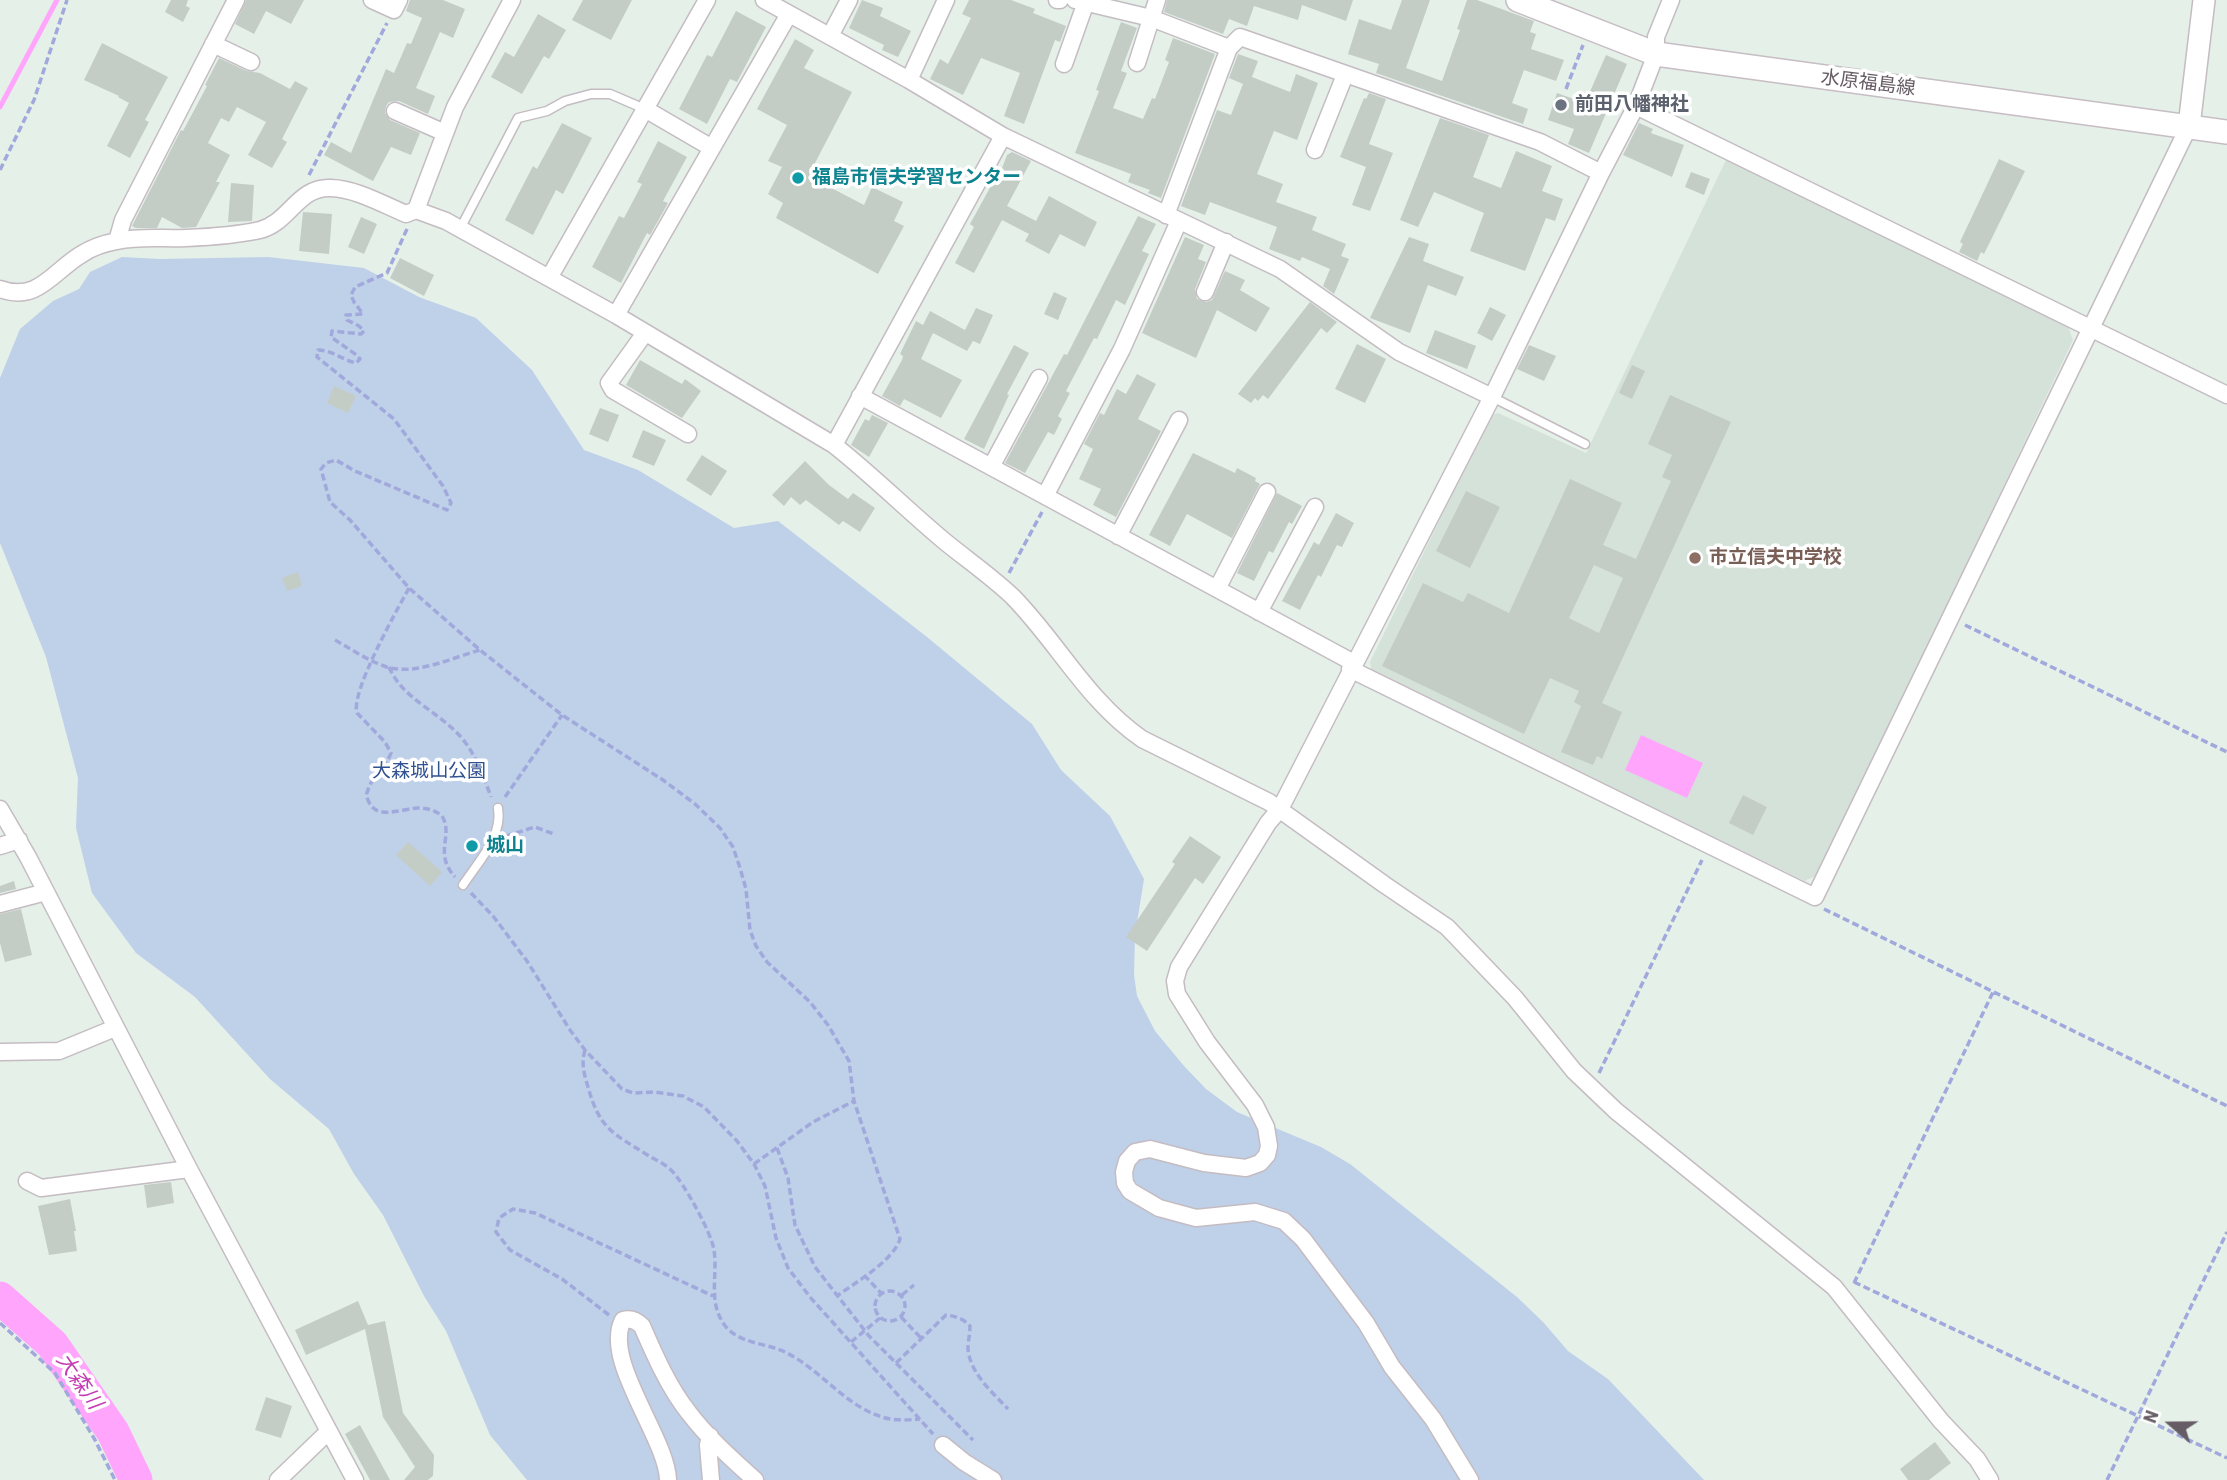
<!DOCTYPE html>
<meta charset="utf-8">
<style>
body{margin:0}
#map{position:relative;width:2227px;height:1480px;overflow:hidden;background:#e5f0e9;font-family:"Roboto Condensed",sans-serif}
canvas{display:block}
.north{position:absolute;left:2136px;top:1389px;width:70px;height:70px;-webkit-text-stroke:5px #fff;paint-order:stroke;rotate:290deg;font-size:19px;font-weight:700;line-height:28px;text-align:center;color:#665c65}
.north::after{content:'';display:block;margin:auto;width:24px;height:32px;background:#665c65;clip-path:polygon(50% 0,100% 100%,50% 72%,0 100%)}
</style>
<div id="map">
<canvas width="2227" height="1480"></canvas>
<div class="north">N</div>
</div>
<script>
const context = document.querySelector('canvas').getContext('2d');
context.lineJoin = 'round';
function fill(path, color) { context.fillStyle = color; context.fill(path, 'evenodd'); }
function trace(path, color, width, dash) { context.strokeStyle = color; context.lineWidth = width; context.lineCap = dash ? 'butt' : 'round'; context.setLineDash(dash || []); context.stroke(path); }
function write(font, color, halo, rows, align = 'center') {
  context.font = font + ' "Roboto Condensed","Noto Sans JP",sans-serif'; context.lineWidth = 7; context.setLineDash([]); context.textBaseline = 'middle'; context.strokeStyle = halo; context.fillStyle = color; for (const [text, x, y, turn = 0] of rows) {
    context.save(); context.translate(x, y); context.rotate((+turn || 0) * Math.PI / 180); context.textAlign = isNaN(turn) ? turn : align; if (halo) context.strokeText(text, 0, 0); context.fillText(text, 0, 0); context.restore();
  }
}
fill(new Path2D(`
 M 1726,160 L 2068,326 L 2073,340 L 1819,874 L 1805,881 L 1372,674 L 1370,662 L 1491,415 L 1498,413 L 1586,453 Z`), '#d5e2da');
fill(new Path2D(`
 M 122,257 L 160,259 L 268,257 L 364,268 L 419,297 L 476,318 L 532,370 L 584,450 L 638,470 L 734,528 L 778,521 L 927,637 L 1032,724 L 1061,770 L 1110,816 L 1144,879 L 1135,935 L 1134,975 L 1137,996 L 1155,1031 L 1184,1066 L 1206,1089 L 1237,1112 L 1321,1147 L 1350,1164 L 1517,1297 L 1543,1322 L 1568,1351 L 1608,1379 L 1704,1480 L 527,1480 L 490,1435 L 446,1331 L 424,1296 L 383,1215 L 354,1174 L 329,1129 L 270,1079 L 195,997 L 136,953 L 92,893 L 76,828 L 78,778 L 46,657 L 0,543 L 0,378 L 20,329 L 53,301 L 79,289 L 90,272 Z`), '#bfd0e9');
fill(new Path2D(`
 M 1641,735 L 1703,763 L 1687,798 L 1625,770 Z`), '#ffa6fc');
trace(new Path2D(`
 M 0,107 L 57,0`), '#ffa6fc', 5);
trace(new Path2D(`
 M 0,1298 L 52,1344 L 113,1432 L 136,1480`), '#ffa6fc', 33);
fill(new Path2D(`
 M 171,0 L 188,0 L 186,6 L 190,8 L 183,22 L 165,12 Z
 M 246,0 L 304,0 L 291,24 L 266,11 L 254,34 L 235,24 Z
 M 410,0 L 443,0 L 465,9 L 453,38 L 440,32 L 416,88 L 435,96 L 428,114 L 399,101 L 389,102 L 386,106 L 385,113 L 390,120 L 420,133 L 411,155 L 391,147 L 373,181 L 324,155 L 331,142 L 351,153 L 386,69 L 394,73 L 407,43 L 411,44 L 422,18 L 406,11 Z
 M 583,0 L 632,0 L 611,40 L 572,20 Z
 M 862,0 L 883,8 L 880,16 L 911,31 L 898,57 L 882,50 L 884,45 L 849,28 Z
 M 969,0 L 1011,0 L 1035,9 L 1033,13 L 1066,26 L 1060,42 L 1055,40 L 1024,124 L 1004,116 L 1020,73 L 981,58 L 963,95 L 930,79 L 940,59 L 948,64 L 971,18 L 962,14 Z
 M 1167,0 L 1353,0 L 1346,21 L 1302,5 L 1298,20 L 1254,6 L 1247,26 L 1229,19 L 1223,34 L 1164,12 Z
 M 1402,0 L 1430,0 L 1406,68 L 1442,81 L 1460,30 L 1457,29 L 1467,0 L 1477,0 L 1534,21 L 1530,32 L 1536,34 L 1531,49 L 1564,60 L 1556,81 L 1524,70 L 1512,103 L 1528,109 L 1523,124 L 1376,73 L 1379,64 L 1348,54 L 1359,19 L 1391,30 Z
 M 736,11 L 766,27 L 737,82 L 730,79 L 707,124 L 679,109 L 707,55 L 712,57 Z
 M 538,14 L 566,30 L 549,59 L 544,56 L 522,94 L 491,77 L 505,52 L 514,57 Z
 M 1121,22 L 1137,28 L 1121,71 L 1127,73 L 1113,108 L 1143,119 L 1152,98 L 1155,99 L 1169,62 L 1165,60 L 1173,38 L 1215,54 L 1161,198 L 1148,193 L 1150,190 L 1128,182 L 1131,174 L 1075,153 L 1099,91 L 1096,90 Z
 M 795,39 L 814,50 L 804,68 L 852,92 L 815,163 L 820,182 L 864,205 L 872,187 L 903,202 L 894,221 L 904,226 L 878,274 L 776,218 L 783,203 L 768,194 L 782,167 L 768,161 L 787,125 L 757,109 Z
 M 102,43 L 168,77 L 145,120 L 149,122 L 130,158 L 107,146 L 129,103 L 118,97 L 119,96 L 84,80 Z
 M 1238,54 L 1258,61 L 1252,77 L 1290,92 L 1296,74 L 1318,83 L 1297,140 L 1274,131 L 1257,174 L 1283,184 L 1276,202 L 1317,217 L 1312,230 L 1346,244 L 1341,256 L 1349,259 L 1334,294 L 1323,286 L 1330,269 L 1302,257 L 1300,261 L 1269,249 L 1277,227 L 1210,202 L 1205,215 L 1181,206 L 1217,110 L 1231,115 L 1243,84 L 1229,78 Z
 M 1606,55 L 1627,64 L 1589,153 L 1568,144 L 1574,129 L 1548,120 L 1557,93 L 1585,103 Z
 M 219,58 L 247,71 L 260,73 L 290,89 L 295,81 L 308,88 L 282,139 L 287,142 L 272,168 L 248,155 L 266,122 L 237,107 L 229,122 L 221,118 L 208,143 L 230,155 L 216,182 L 220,182 L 196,227 L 182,228 L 162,217 L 157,228 L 136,228 L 132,226 L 133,224 L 181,130 L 183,131 L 207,86 L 205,85 Z
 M 1369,93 L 1386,99 L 1369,144 L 1393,153 L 1370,211 L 1352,205 L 1366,167 L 1340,157 L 1364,98 L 1366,99 Z
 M 1440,118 L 1489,135 L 1473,177 L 1501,188 L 1516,151 L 1552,166 L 1542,191 L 1563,199 L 1555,221 L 1546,218 L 1525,271 L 1470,251 L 1484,213 L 1434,192 L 1418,227 L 1400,220 Z
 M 562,123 L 592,138 L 563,194 L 556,190 L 533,235 L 505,220 L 533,166 L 537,169 Z
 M 1639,123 L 1653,129 L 1651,133 L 1684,145 L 1672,177 L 1623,155 Z
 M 658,141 L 687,157 L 663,201 L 668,203 L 650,235 L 647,233 L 621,283 L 592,267 L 619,216 L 624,218 L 642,184 L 637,182 Z
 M 1012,152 L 1031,161 L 1007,206 L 1036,221 L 1049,196 L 1097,222 L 1085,247 L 1060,234 L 1049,254 L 1025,241 L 1029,234 L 1002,220 L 974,273 L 955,263 L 974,227 L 970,224 L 997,175 L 999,176 L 1007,155 Z
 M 1999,159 L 2025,171 L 1984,254 L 1981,252 L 1977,261 L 1959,252 L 1963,244 L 1960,242 Z
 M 1691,172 L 1710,179 L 1704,195 L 1685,187 Z
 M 231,183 L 254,185 L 252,221 L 228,222 Z
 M 303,212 L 332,214 L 329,254 L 299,251 Z
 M 1138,216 L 1156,224 L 1142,251 L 1149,254 L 1125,305 L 1116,300 L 1097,339 L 1094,338 L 1066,391 L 1070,393 L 1058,416 L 1062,419 L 1054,435 L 1048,432 L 1025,473 L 1005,463 L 1064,354 L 1067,355 Z
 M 361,217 L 377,224 L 364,254 L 348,247 Z
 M 1185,237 L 1204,245 L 1198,259 L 1206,262 L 1195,289 L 1197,299 L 1206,302 L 1212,300 L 1225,271 L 1245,280 L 1240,290 L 1270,308 L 1256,332 L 1217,310 L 1196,358 L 1142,333 Z
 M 1409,237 L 1429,244 L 1423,261 L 1464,277 L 1456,296 L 1428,285 L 1410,333 L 1370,318 Z
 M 400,258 L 434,275 L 424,296 L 390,278 Z
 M 1054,292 L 1067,298 L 1058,320 L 1044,314 Z
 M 1310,302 L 1337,322 L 1327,333 L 1321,328 L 1268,399 L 1263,395 L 1258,401 L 1255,398 L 1251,403 L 1238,394 Z
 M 1490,307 L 1506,315 L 1492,341 L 1477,333 Z
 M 976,308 L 993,315 L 980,344 L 973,341 L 967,351 L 933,333 L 921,359 L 962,380 L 941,418 L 904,399 L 900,406 L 882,396 L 902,360 L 903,356 L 900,354 L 916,321 L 923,325 L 930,311 L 965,330 Z
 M 1435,330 L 1476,346 L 1467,369 L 1426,353 Z
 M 1357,344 L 1386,359 L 1365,403 L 1335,389 Z
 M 1014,345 L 1029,353 L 1007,394 L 1009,395 L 984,449 L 964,439 Z
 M 1529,345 L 1556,356 L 1544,381 L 1517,369 Z
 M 640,360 L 682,384 L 685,379 L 701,391 L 682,418 L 626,385 Z
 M 1632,365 L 1645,371 L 1632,399 L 1619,393 Z
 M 1137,374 L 1156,384 L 1138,419 L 1161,431 L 1116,517 L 1093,505 L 1101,489 L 1079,479 L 1093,449 L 1084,444 L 1100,413 L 1104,415 L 1117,389 L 1126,394 Z
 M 334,386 L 356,396 L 348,413 L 327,403 Z
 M 1670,395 L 1731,422 L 1602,703 L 1622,712 L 1602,759 L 1597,756 L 1593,765 L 1561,752 L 1581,706 L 1574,702 L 1579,691 L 1550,678 L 1524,734 L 1382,666 L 1423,583 L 1463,602 L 1468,593 L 1509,613 L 1570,479 L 1622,503 L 1603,545 L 1636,559 L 1671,481 L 1662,477 L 1672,455 L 1648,444 ZM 1594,565 L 1623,578 L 1599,633 L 1569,618 Z
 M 600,408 L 619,415 L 608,442 L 589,434 Z
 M 872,415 L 888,423 L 869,457 L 851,445 L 865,419 L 869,421 Z
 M 643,430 L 666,440 L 654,466 L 632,457 Z
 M 1193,453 L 1235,473 L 1237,468 L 1256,478 L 1255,481 L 1260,484 L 1232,538 L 1187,514 L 1170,546 L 1149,535 Z
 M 702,455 L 727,471 L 711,496 L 686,480 Z
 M 805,461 L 829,485 L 848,499 L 853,493 L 875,508 L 860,532 L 843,521 L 839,525 L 806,500 L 800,505 L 791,497 L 784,506 L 772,495 Z
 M 1466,491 L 1500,507 L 1470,568 L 1436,551 Z
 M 1277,493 L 1302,506 L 1292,524 L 1289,522 L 1273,553 L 1269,551 L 1254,581 L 1237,573 Z
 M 1336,513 L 1354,523 L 1342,547 L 1337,545 L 1321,577 L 1318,575 L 1300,610 L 1282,601 L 1314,542 L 1319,545 Z
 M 298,572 L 302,586 L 287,591 L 282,578 Z
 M 1743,795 L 1767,807 L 1753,835 L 1729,823 Z
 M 1190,836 L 1221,857 L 1203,884 L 1195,878 L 1147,951 L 1126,937 L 1175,864 L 1172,862 Z
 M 408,842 L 442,872 L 430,886 L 396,855 Z
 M 14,881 L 16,889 L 0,893 L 0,886 Z
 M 21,909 L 32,955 L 5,962 L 0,943 L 0,914 Z
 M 171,1182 L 174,1203 L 147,1208 L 144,1185 Z
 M 70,1199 L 76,1231 L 74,1231 L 77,1251 L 49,1255 L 38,1206 Z
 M 358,1301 L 368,1325 L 385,1321 L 403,1413 L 434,1455 L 433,1476 L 428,1480 L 404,1480 L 415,1467 L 383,1417 L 365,1329 L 306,1355 L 295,1330 Z
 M 266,1397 L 292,1406 L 281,1438 L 255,1430 Z
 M 360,1425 L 390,1480 L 370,1480 L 345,1434 Z
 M 1935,1442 L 1951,1463 L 1929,1480 L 1908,1480 L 1900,1469 Z`), '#c3cdc6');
const service = new Path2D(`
 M 460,229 L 518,118 L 547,111 L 565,101 L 591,94 L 610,94 L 645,109
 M 1492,397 L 1585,444
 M 463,885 C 478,862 503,837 498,808`);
const minor = new Path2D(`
 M 372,0 L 394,10 L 399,0
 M 764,0 L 909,80 L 1003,136 L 1280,269 L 1399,352 L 1492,397
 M 1057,0 L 1060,0
 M 1075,0 L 1151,18 L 1229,48
 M 830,36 L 849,0
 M 213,44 L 251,62
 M 1137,63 L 1157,0
 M 1064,64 L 1086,2
 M 909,80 L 946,0
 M 1636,106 L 2227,395
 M 645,109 L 712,148
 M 395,111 L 445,133
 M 1315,150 L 1345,75
 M 416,210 L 455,107 L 512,0
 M 1166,215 L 1229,48 L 1240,37 L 1540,142 L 1601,173
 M 117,241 L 123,220 L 236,0
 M 549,278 L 707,0
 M 0,289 C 38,303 53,271 82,254 C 91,248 106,243 117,241 C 139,236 163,239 186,238 C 210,237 237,235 260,230 C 289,223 298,186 331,188 C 357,189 382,204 406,214 L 416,210 L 446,221 L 616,315 L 834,445 C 872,475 906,509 943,540 C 966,559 991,576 1013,597 C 1058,643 1088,702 1142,739 L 1269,802 L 1385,885 L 1447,927 L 1515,998 L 1574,1071 L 1616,1111 L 1834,1287 L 1941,1421 L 1977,1459 L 1990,1480
 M 1205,292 L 1226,242
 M 616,315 L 789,14
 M 645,333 L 609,383 L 613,390 L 688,434
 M 860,396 L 1354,663
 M 834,445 L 1003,136
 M 991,467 L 1039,378
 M 1045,496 L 1122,349 L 1179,221
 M 1118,536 L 1179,420
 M 1217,589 L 1267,492
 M 1259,612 L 1315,507
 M 1350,669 L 1815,897 L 2189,126
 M 0,809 L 28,857 L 189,1169 L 355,1480
 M 0,846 L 19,840
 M 0,904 L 46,892
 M 1,1052 L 59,1051 L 115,1028
 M 27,1181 L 41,1188 L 189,1169
 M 710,1436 L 708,1445 L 711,1480
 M 943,1445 L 964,1462 L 993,1480
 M 278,1480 L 329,1431
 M 668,1480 C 667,1438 602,1360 623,1320 C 631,1318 637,1321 642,1326 C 655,1356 669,1388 689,1413 C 708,1438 732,1459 755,1480
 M 1470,1480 L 1433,1419 L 1392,1367 L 1366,1323 L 1303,1239 L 1284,1221 L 1255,1212 L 1196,1218 L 1159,1208 L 1130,1191 L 1125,1183 L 1124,1172 L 1127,1161 L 1135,1152 L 1150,1149 L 1204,1163 L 1246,1168 L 1260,1163 L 1267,1155 L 1269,1146 L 1266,1127 L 1255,1105 L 1207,1042 L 1177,994 L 1175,981 L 1179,967 L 1268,823 L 1280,809 L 1492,397 L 1601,173 L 1636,106 L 1656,54 L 1656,37 L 1671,0`);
const tertiary = new Path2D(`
 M 2189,126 L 2204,0`);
const secondary = new Path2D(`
 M 1518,0 L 1656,54 L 2227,132`);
trace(service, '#c4bcc2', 11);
trace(minor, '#c4bcc2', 19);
trace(tertiary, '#c4bcc2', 24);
trace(secondary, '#c7bdc4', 26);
trace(new Path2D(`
 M 1566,89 L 1583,45
 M 0,170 L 34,100 L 67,0
 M 309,175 L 387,23
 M 407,229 L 387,273 L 355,287 L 351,295 L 354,302 L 363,314 L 346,315 L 347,320 L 359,326 L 364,331 L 361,334 L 332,331 L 331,337 L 358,356 L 360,359 L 356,363 C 343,360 331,350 318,350 L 317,357 L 394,419 L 443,486 L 451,503 L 447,510 L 355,471 L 336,460 L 326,463 L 321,469 L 330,502 L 350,520 L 409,588 L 480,650 L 562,715 L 663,780 L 695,804 L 720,828 L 733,847 L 740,868 L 746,889 L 750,930 L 756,946 L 767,962 L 810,1002 L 828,1025 L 849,1061 L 854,1101 L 900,1239 C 893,1261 856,1282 837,1296
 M 1009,573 L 1042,512
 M 409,588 C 397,610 350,693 357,713 L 385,742 L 391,753 C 386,767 372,776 368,790 C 366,795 366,795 368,800 C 376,821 401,809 417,808 C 427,808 435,810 442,816 C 454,836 433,853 455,877
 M 1965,625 L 2227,752
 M 335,640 C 351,649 367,660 384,666 C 413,677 451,658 480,650
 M 389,667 C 402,698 437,711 459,735 C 475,752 483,775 491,797
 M 505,797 L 562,715
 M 506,836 L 535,827 L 554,834
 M 471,893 L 493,916 L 527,961 L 570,1030 L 585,1050 L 622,1089 L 633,1093 L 654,1092 L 683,1096 L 704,1107 L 737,1141 L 754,1164 L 765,1186 L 776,1238 L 788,1268 L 810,1297 L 933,1434
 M 1824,909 L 2227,1106
 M 585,1050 C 581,1063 584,1074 588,1087 C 600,1130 613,1133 649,1156 C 656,1160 665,1164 671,1170 C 683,1181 712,1234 714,1250 C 718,1277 707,1303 726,1327 C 741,1344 766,1343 785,1352 C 820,1369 844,1405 882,1417 C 894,1421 908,1420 920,1419
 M 1599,1073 L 1702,860
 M 777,1148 L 788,1178 L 795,1225 L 815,1267 L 869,1336 L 973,1440
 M 754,1164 L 813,1122 L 854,1101
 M 864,1275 L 881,1293
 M 1854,1282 L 2227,1458
 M 1854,1283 L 1993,992
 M875 1306a15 15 0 1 1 30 0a15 15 0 1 1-30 0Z
 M 902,1295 L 914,1285
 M 609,1315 L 562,1279 L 510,1250 L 496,1232 L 499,1218 L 513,1209 L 535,1213 L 713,1296
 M 901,1317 L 921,1338
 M 0,1323 L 55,1373 L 95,1440 L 115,1480
 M 851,1342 L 880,1318
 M 896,1363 L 946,1315 C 955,1316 964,1319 970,1326 C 970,1334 968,1341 968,1349 C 970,1373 992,1392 1008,1409
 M 2107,1480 L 2227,1232`), '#a1a9dc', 3.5, [7, 3.5]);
trace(service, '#fff', 8);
trace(minor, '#fff', 16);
trace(tertiary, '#fff', 21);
trace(secondary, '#fff', 23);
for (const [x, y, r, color] of [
 [1561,105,7,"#6b7280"],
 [798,178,7,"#0f9aa8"],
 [1695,558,7,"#8d6e63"],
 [472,846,7,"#0f9aa8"]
]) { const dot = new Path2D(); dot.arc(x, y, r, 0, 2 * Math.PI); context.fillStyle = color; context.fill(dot); trace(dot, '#fff', 2.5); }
write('19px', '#665c65', '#fff', [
 ["水原福島線",1868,84,7]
]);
write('bold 19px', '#5b616d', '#fff', [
 ["前田八幡神社",1575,105]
], 'left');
write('bold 19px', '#0d838f', '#fff', [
 ["福島市信夫学習センター",812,178],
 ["城山",486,846]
], 'left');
write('bold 19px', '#785e54', '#fff', [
 ["市立信夫中学校",1709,558]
], 'left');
write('19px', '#315291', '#fff', [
 ["大森城山公園",429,772]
]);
write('italic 21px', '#c43cb3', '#fff', [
 ["大森川",78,1382,55]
]);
</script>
